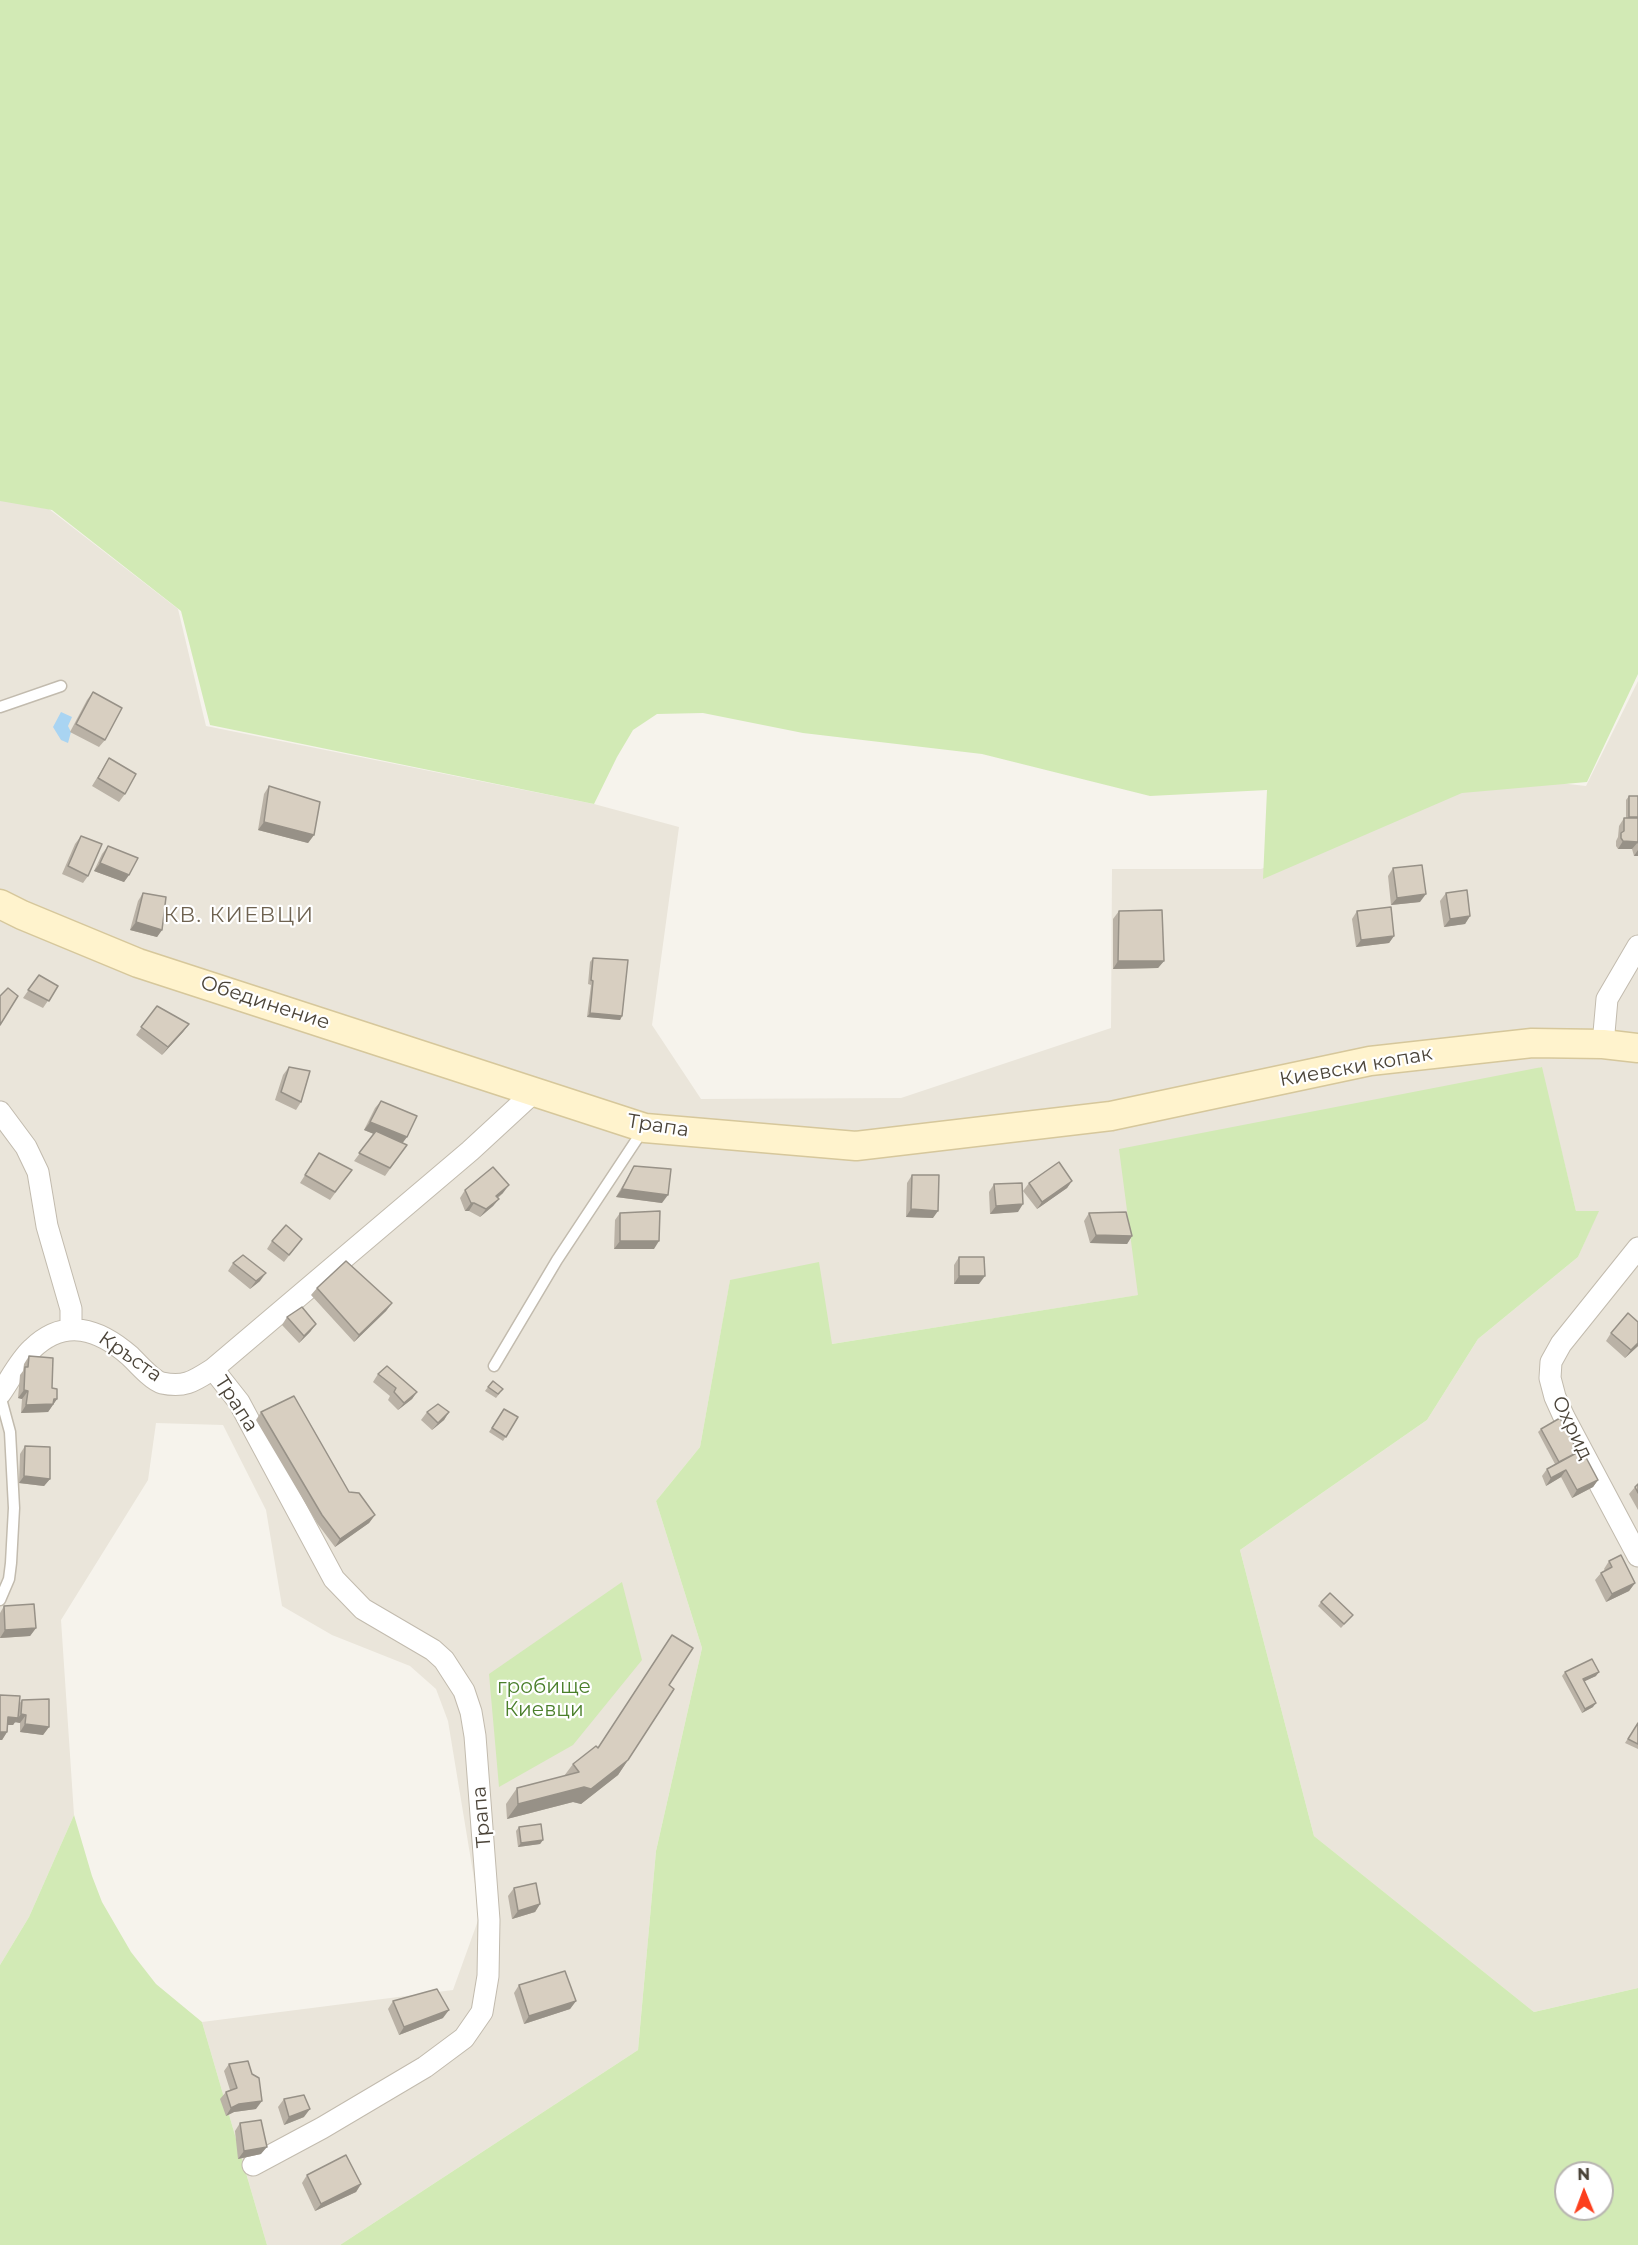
<!DOCTYPE html>
<meta charset="utf-8">
<style>
body{margin:0}
#map{position:relative;width:1638px;height:2245px;overflow:hidden;background:#f6f3ec;font-family:Montserrat,sans-serif}
canvas{display:block}
.north{position:absolute;left:1554px;top:2161px;width:60px;height:60px;box-sizing:border-box;background:#fff;border:2px solid #b7b4b0;border-radius:50%;rotate:359deg;font-size:16px;font-weight:700;line-height:24px;text-align:center;color:#4b4439}
.north::after{content:'';display:block;margin:auto;width:21px;height:27px;background:#fc3f1d;clip-path:polygon(50% 0,100% 100%,50% 72%,0 100%)}
</style>
<div id="map">
<canvas width="1638" height="2245"></canvas>
<div class="north">N</div>
</div>
<script>
const context = document.querySelector('canvas').getContext('2d');
context.lineJoin = 'round';
function fill(path, color) { context.fillStyle = color; context.fill(path, 'evenodd'); }
function trace(path, color, width, dash) { context.strokeStyle = color; context.lineWidth = width; context.lineCap = dash ? 'butt' : 'round'; context.setLineDash(dash || []); context.stroke(path); }
function write(font, color, halo, rows, align = 'center') {
  context.font = font + ' Montserrat,sans-serif'; context.lineWidth = 4.5; context.setLineDash([]); context.textBaseline = 'middle'; context.strokeStyle = halo; context.fillStyle = color; for (const [text, x, y, turn = 0] of rows) {
    context.save(); context.translate(x, y); context.rotate((+turn || 0) * Math.PI / 180); context.textAlign = isNaN(turn) ? turn : align; if (halo) context.strokeText(text, 0, 0); context.fillText(text, 0, 0); context.restore();
  }
}
fill(new Path2D(`
 M 0,500 L 49,509 L 178,609 L 206,726 L 594,804 L 679,827 L 652,1025 L 701,1099 L 901,1098 L 1111,1028 L 1112,869 L 1261,869 L 1459,787 L 1551,782 L 1586,786 L 1638,681 L 1638,1988 L 1534,2012 L 1314,1836 L 1240,1550 L 1427,1420 L 1478,1339 L 1578,1257 L 1598,1211 L 1576,1211 L 1541,1067 L 1139,1295 L 832,1344 L 730,1281 L 700,1447 L 656,1501 L 702,1648 L 656,1851 L 638,2050 L 340,2245 L 267,2245 L 202,2022 L 453,1990 L 480,1915 L 448,1721 L 436,1689 L 410,1666 L 332,1635 L 282,1606 L 266,1510 L 223,1425 L 156,1423 L 148,1480 L 61,1620 L 74,1815 L 29,1917 L 0,1965 Z`), '#eae5da');
fill(new Path2D(`
 M 0,0 L 1638,0 L 1638,674 L 1587,782 L 1462,793 L 1263,879 L 1267,790 L 1150,796 L 982,754 L 803,733 L 703,713 L 657,714 L 633,730 L 617,757 L 594,804 L 210,725 L 181,611 L 52,510 L 0,501 Z
 M 1542,1067 L 1576,1211 L 1599,1211 L 1578,1257 L 1478,1339 L 1427,1420 L 1240,1550 L 1314,1836 L 1534,2012 L 1638,1988 L 1638,2245 L 340,2245 L 638,2050 L 656,1851 L 702,1648 L 656,1501 L 700,1447 L 730,1280 L 819,1262 L 832,1344 L 1138,1295 L 1119,1149 ZM 1566,2173 L 1602,2173 L 1602,2209 L 1566,2209 Z
 M 622,1582 L 642,1660 L 573,1745 L 499,1787 L 489,1674 Z
 M 74,1815 L 92,1876 L 102,1902 L 131,1952 L 156,1984 L 202,2022 L 267,2245 L 0,2245 L 0,1965 L 29,1917 Z`), '#d2eab5');
fill(new Path2D(`
 M 61,712 L 72,717 L 68,726 L 71,732 L 68,743 L 61,740 L 53,727 Z`), '#a9d4f2');
const lane = new Path2D(`
 M 0,707 L 61,686
 M 494,1366 L 557,1260 L 643,1130
 M 0,1395 L 10,1432 L 14,1508 L 11,1563 L 9,1579 L 0,1600`);
const street = new Path2D(`
 M 1603,1044 L 1607,999 L 1638,946
 M 0,1112 L 26,1147 L 38,1172 L 47,1226 L 71,1309 L 71,1330
 M 1638,1248 L 1561,1344 L 1551,1362 L 1550,1378 L 1555,1397 L 1564,1417 L 1638,1556
 M 213,1369 L 239,1402 L 334,1579 L 363,1609 L 433,1650 L 444,1660 L 464,1691 L 471,1712 L 475,1736 L 489,1920 L 488,1976 L 482,2012 L 464,2038 L 425,2067 L 322,2128 L 253,2165
 M 0,1394 C 10,1380 19,1361 32,1349 C 65,1317 99,1329 130,1356 C 137,1363 153,1381 162,1383 C 185,1388 194,1381 213,1369 L 470,1151 L 534,1092`);
const secondary = new Path2D(`
 M 0,904 L 22,915 L 138,963 L 645,1128 L 856,1146 L 1111,1116 L 1370,1061 L 1532,1043 L 1603,1044 L 1638,1048`);
trace(lane, '#c2bbae', 13);
trace(street, '#c2bbae', 23);
trace(secondary, '#d6c79b', 31);
trace(lane, '#fff', 10);
trace(street, '#fff', 21);
trace(secondary, '#fff3cd', 28);
fill(new Path2D(`
 M 93,692 L 105,740 L 99,747 L 70,732 L 87,700 Z
 M 109,758 L 125,794 L 119,802 L 92,786 Z
 M 269,786 L 314,835 L 308,843 L 258,830 L 264,794 Z
 M 1629,796 L 1638,796 L 1638,856 L 1634,856 L 1632,849 L 1618,849 L 1616,846 L 1616,841 L 1618,837 L 1619,826 L 1624,818 L 1626,818 L 1626,800 Z
 M 81,836 L 88,876 L 83,883 L 62,874 L 75,844 Z
 M 108,846 L 129,875 L 124,882 L 94,871 L 102,854 Z
 M 1393,868 L 1420,902 L 1391,905 L 1388,876 Z
 M 143,893 L 162,930 L 157,937 L 130,930 L 138,901 Z
 M 1446,893 L 1470,916 L 1465,924 L 1444,927 L 1440,901 Z
 M 1119,911 L 1164,961 L 1158,968 L 1113,969 L 1113,919 Z
 M 1357,911 L 1394,936 L 1389,943 L 1356,947 L 1352,919 Z
 M 593,958 L 622,1016 L 620,1020 L 587,1017 L 591,985 L 588,984 L 590,962 Z
 M 39,975 L 58,986 L 43,1008 L 23,998 Z
 M 157,1006 L 189,1024 L 183,1032 L 162,1055 L 136,1035 Z
 M 289,1067 L 301,1102 L 296,1110 L 275,1100 L 283,1075 Z
 M 381,1101 L 407,1137 L 402,1143 L 407,1145 L 385,1176 L 354,1161 L 374,1134 L 364,1130 L 375,1108 Z
 M 319,1153 L 352,1170 L 330,1200 L 300,1183 Z
 M 634,1166 L 662,1203 L 616,1197 Z
 M 912,1175 L 933,1218 L 906,1217 L 907,1183 Z
 M 1072,1181 L 1067,1188 L 1037,1209 L 1023,1191 L 1029,1183 Z
 M 994,1184 L 1018,1212 L 990,1214 L 989,1192 Z
 M 465,1190 L 503,1193 L 498,1198 L 499,1199 L 493,1206 L 480,1217 L 469,1211 L 465,1211 L 460,1198 Z
 M 620,1213 L 654,1249 L 614,1249 L 615,1220 Z
 M 1089,1213 L 1132,1236 L 1127,1244 L 1090,1243 L 1084,1221 Z
 M 302,1239 L 284,1262 L 267,1249 L 272,1241 Z
 M 959,1257 L 979,1284 L 954,1284 L 954,1265 Z
 M 233,1263 L 260,1281 L 250,1289 L 228,1271 Z
 M 317,1288 L 392,1303 L 386,1311 L 354,1342 L 311,1295 Z
 M 287,1317 L 316,1324 L 310,1332 L 299,1343 L 282,1325 Z
 M 1638,1322 L 1638,1346 L 1625,1358 L 1606,1341 L 1611,1333 Z
 M 29,1356 L 52,1388 L 57,1399 L 48,1412 L 21,1413 L 22,1399 L 18,1398 L 20,1375 L 23,1371 L 24,1364 Z
 M 378,1374 L 417,1392 L 412,1399 L 398,1410 L 388,1400 L 390,1396 L 373,1382 Z
 M 488,1387 L 500,1393 L 496,1398 L 485,1391 Z
 M 504,1409 L 518,1417 L 503,1441 L 489,1432 Z
 M 261,1412 L 375,1515 L 369,1523 L 335,1547 L 317,1523 L 256,1420 Z
 M 427,1412 L 449,1412 L 444,1420 L 432,1430 L 421,1420 Z
 M 1541,1429 L 1578,1452 L 1598,1480 L 1593,1487 L 1572,1498 L 1561,1477 L 1546,1486 L 1542,1476 L 1547,1469 L 1555,1464 L 1538,1432 Z
 M 25,1446 L 50,1479 L 44,1486 L 19,1483 L 20,1454 Z
 M 1638,1484 L 1638,1510 L 1629,1494 L 1635,1487 Z
 M 1609,1561 L 1635,1583 L 1629,1591 L 1606,1602 L 1595,1580 L 1601,1573 L 1605,1571 L 1604,1569 Z
 M 1321,1602 L 1353,1615 L 1341,1628 L 1318,1606 Z
 M 4,1606 L 36,1628 L 30,1636 L 0,1638 L 0,1613 Z
 M 672,1635 L 669,1685 L 628,1760 L 618,1775 L 581,1804 L 573,1802 L 507,1819 L 506,1804 L 517,1788 L 564,1776 L 573,1764 L 598,1748 Z
 M 1565,1672 L 1596,1676 L 1584,1681 L 1593,1707 L 1582,1713 L 1562,1676 Z
 M 0,1695 L 19,1704 L 22,1700 L 49,1727 L 43,1735 L 20,1732 L 20,1723 L 15,1722 L 13,1725 L 8,1725 L 7,1732 L 2,1740 L 0,1740 Z
 M 1638,1723 L 1638,1749 L 1625,1743 Z
 M 519,1827 L 543,1840 L 540,1844 L 518,1847 L 516,1831 Z
 M 514,1888 L 540,1904 L 535,1912 L 512,1919 L 508,1896 Z
 M 519,1985 L 576,2001 L 570,2009 L 524,2024 L 514,1993 Z
 M 393,2001 L 443,2018 L 399,2035 L 388,2009 Z
 M 229,2064 L 252,2074 L 256,2109 L 234,2112 L 226,2116 L 220,2099 L 226,2092 L 230,2090 L 224,2071 Z
 M 284,2099 L 304,2117 L 284,2125 L 278,2107 Z
 M 240,2123 L 261,2154 L 238,2159 L 235,2131 Z
 M 307,2175 L 361,2184 L 356,2192 L 315,2211 L 302,2183 Z`), '#bab2a6');
fill(new Path2D(`
 M 264,822 L 314,835 L 308,843 L 258,830 Z
 M 1623,841 L 1638,842 L 1632,849 L 1618,849 Z
 M 1638,850 L 1638,856 L 1634,856 Z
 M 100,863 L 129,875 L 124,882 L 94,871 Z
 M 1426,894 L 1420,902 L 1391,905 L 1397,898 Z
 M 1470,916 L 1465,924 L 1444,927 L 1450,919 Z
 M 136,922 L 162,930 L 157,937 L 130,930 Z
 M 1394,936 L 1389,943 L 1356,947 L 1361,940 Z
 M 1118,961 L 1164,961 L 1158,968 L 1113,969 Z
 M 590,1013 L 622,1016 L 620,1020 L 587,1017 Z
 M 189,1024 L 183,1032 L 162,1055 L 168,1047 Z
 M 370,1122 L 407,1137 L 401,1145 L 364,1130 Z
 M 1072,1181 L 1067,1188 L 1037,1209 L 1042,1202 Z
 M 509,1185 L 503,1193 L 490,1203 L 496,1196 Z
 M 622,1189 L 668,1195 L 662,1203 L 616,1197 Z
 M 499,1199 L 493,1206 L 480,1217 L 486,1209 Z
 M 471,1203 L 474,1203 L 469,1211 L 465,1211 Z
 M 1023,1204 L 1018,1212 L 990,1214 L 996,1206 Z
 M 911,1209 L 938,1211 L 933,1218 L 906,1217 Z
 M 1096,1235 L 1132,1236 L 1127,1244 L 1090,1243 Z
 M 620,1241 L 659,1241 L 654,1249 L 614,1249 Z
 M 266,1273 L 260,1281 L 250,1289 L 256,1281 Z
 M 959,1276 L 985,1276 L 979,1284 L 954,1284 Z
 M 392,1303 L 386,1311 L 354,1342 L 359,1335 Z
 M 316,1324 L 310,1332 L 299,1343 L 304,1336 Z
 M 1638,1343 L 1638,1346 L 1625,1358 L 1631,1350 Z
 M 24,1390 L 28,1391 L 22,1399 L 18,1398 Z
 M 417,1392 L 412,1399 L 398,1410 L 404,1403 Z
 M 57,1399 L 48,1412 L 21,1413 L 26,1405 Z
 M 449,1412 L 444,1420 L 432,1430 L 438,1423 Z
 M 1566,1470 L 1561,1477 L 1546,1486 L 1551,1478 Z
 M 24,1476 L 50,1479 L 44,1486 L 19,1483 Z
 M 1598,1480 L 1593,1487 L 1572,1498 L 1577,1490 Z
 M 375,1515 L 369,1523 L 335,1547 L 340,1539 Z
 M 1635,1583 L 1629,1591 L 1606,1602 L 1612,1594 Z
 M 36,1628 L 30,1636 L 0,1638 L 5,1630 Z
 M 1599,1672 L 1596,1676 L 1581,1683 L 1583,1679 Z
 M 1596,1703 L 1593,1707 L 1582,1713 L 1585,1709 Z
 M 21,1714 L 26,1715 L 20,1723 L 15,1722 Z
 M 8,1717 L 18,1718 L 13,1725 L 3,1725 Z
 M 25,1724 L 49,1727 L 43,1735 L 20,1732 Z
 M 0,1732 L 7,1732 L 2,1740 L 0,1740 Z
 M 628,1760 L 618,1775 L 581,1804 L 573,1802 L 507,1819 L 518,1804 Z
 M 543,1840 L 540,1844 L 518,1847 L 521,1843 Z
 M 540,1904 L 535,1912 L 512,1919 L 518,1911 Z
 M 576,2001 L 570,2009 L 524,2024 L 529,2016 Z
 M 449,2010 L 443,2018 L 399,2035 L 404,2027 Z
 M 262,2101 L 256,2109 L 234,2112 L 226,2116 L 231,2108 L 239,2104 Z
 M 310,2109 L 304,2117 L 284,2125 L 289,2117 Z
 M 267,2147 L 261,2154 L 238,2159 L 244,2151 Z
 M 361,2184 L 356,2192 L 315,2211 L 321,2204 Z`), '#979187');
const building = new Path2D(`
 M 93,692 L 122,708 L 105,740 L 76,724 Z
 M 109,758 L 136,774 L 125,794 L 98,778 Z
 M 269,786 L 320,802 L 314,835 L 264,822 Z
 M 1629,796 L 1638,796 L 1638,817 L 1629,817 Z
 M 1624,818 L 1638,818 L 1638,843 L 1638,842 L 1623,841 L 1621,838 L 1621,833 L 1624,831 Z
 M 81,836 L 102,844 L 88,876 L 68,866 Z
 M 108,846 L 138,858 L 129,875 L 100,863 Z
 M 1422,865 L 1426,894 L 1397,898 L 1393,868 Z
 M 1467,890 L 1470,916 L 1450,919 L 1446,893 Z
 M 143,893 L 166,897 L 162,930 L 136,922 Z
 M 1391,907 L 1394,936 L 1361,940 L 1357,911 Z
 M 1162,910 L 1164,961 L 1118,961 L 1119,911 Z
 M 593,958 L 628,960 L 622,1016 L 590,1013 L 593,981 L 591,980 Z
 M 39,975 L 58,986 L 49,1001 L 28,990 Z
 M 8,988 L 18,996 L 0,1025 L 0,996 Z
 M 157,1006 L 189,1024 L 168,1047 L 141,1027 Z
 M 289,1067 L 310,1071 L 301,1102 L 281,1092 Z
 M 381,1101 L 417,1116 L 407,1137 L 370,1122 Z
 M 376,1131 L 407,1145 L 390,1168 L 359,1153 Z
 M 319,1153 L 352,1170 L 335,1192 L 305,1175 Z
 M 1059,1162 L 1072,1181 L 1042,1202 L 1029,1183 Z
 M 634,1166 L 671,1169 L 668,1195 L 622,1189 Z
 M 493,1167 L 509,1185 L 496,1196 L 499,1199 L 486,1209 L 474,1203 L 471,1203 L 465,1190 Z
 M 912,1175 L 939,1175 L 938,1211 L 911,1209 Z
 M 1022,1183 L 1023,1204 L 996,1206 L 994,1184 Z
 M 660,1211 L 659,1241 L 620,1241 L 620,1213 Z
 M 1126,1212 L 1132,1236 L 1096,1235 L 1089,1213 Z
 M 286,1225 L 302,1239 L 289,1255 L 272,1241 Z
 M 243,1255 L 266,1273 L 256,1281 L 233,1263 Z
 M 959,1257 L 984,1257 L 985,1276 L 959,1276 Z
 M 346,1261 L 392,1303 L 359,1335 L 317,1288 Z
 M 302,1307 L 316,1324 L 304,1336 L 287,1317 Z
 M 1628,1313 L 1638,1322 L 1638,1343 L 1631,1350 L 1611,1333 Z
 M 29,1356 L 53,1358 L 52,1388 L 57,1389 L 57,1399 L 54,1399 L 53,1404 L 26,1405 L 28,1391 L 24,1390 L 25,1367 L 28,1367 Z
 M 387,1366 L 417,1392 L 404,1403 L 394,1392 L 396,1388 L 378,1374 Z
 M 493,1381 L 503,1389 L 498,1394 L 488,1387 Z
 M 294,1396 L 349,1492 L 359,1493 L 375,1515 L 340,1539 L 322,1515 L 261,1412 Z
 M 438,1404 L 449,1412 L 438,1423 L 427,1412 Z
 M 504,1409 L 518,1417 L 506,1437 L 492,1428 Z
 M 1560,1418 L 1578,1452 L 1559,1462 L 1541,1429 Z
 M 25,1446 L 50,1447 L 50,1479 L 24,1476 Z
 M 1582,1450 L 1598,1480 L 1577,1490 L 1566,1470 L 1551,1478 L 1547,1469 Z
 M 1638,1484 L 1638,1493 L 1635,1487 Z
 M 1621,1555 L 1635,1583 L 1612,1594 L 1601,1573 L 1612,1567 L 1609,1561 Z
 M 1330,1593 L 1353,1615 L 1344,1624 L 1321,1602 Z
 M 34,1604 L 36,1628 L 5,1630 L 4,1606 Z
 M 672,1635 L 693,1648 L 669,1685 L 674,1689 L 628,1760 L 591,1789 L 584,1787 L 518,1804 L 517,1788 L 579,1772 L 573,1764 L 596,1746 L 598,1748 Z
 M 1592,1659 L 1599,1672 L 1583,1679 L 1596,1703 L 1585,1709 L 1565,1672 Z
 M 0,1695 L 20,1696 L 18,1718 L 8,1717 L 7,1732 L 0,1732 Z
 M 49,1699 L 49,1727 L 25,1724 L 26,1715 L 21,1714 L 22,1700 Z
 M 1638,1723 L 1638,1744 L 1628,1739 Z
 M 541,1824 L 543,1840 L 521,1843 L 519,1827 Z
 M 536,1883 L 540,1904 L 518,1911 L 514,1888 Z
 M 565,1971 L 576,2001 L 529,2016 L 519,1985 Z
 M 437,1989 L 449,2010 L 404,2027 L 393,2001 Z
 M 248,2061 L 252,2074 L 259,2078 L 262,2101 L 239,2104 L 231,2108 L 226,2092 L 237,2088 L 229,2064 Z
 M 304,2095 L 310,2109 L 289,2117 L 284,2099 Z
 M 261,2120 L 267,2147 L 244,2151 L 240,2123 Z
 M 346,2155 L 361,2184 L 321,2204 L 307,2175 Z`);
fill(building, '#d8cfc1');
trace(building, '#979187', 1.5);
write('20px', '#4b4439', '#fff', [
 ["Обединение",265,1003,18],
 ["Киевски копак",1356,1067,-10],
 ["Трапа",658,1126,9],
 ["Кръста",130,1357,35],
 ["Трапа",236,1404,57],
 ["Охрид",1572,1428,64],
 ["Трапа",482,1817,-95]
]);
write('20px', '#4a7f2a', '#fff', [
 ["гробище",544,1687],
 ["Киевци",544,1710]
]);
context.letterSpacing = '1.5px';
write('21px', '#6e6250', '#fff', [
 ["КВ. КИЕВЦИ",239,916]
]);
context.letterSpacing = '0px';
</script>
